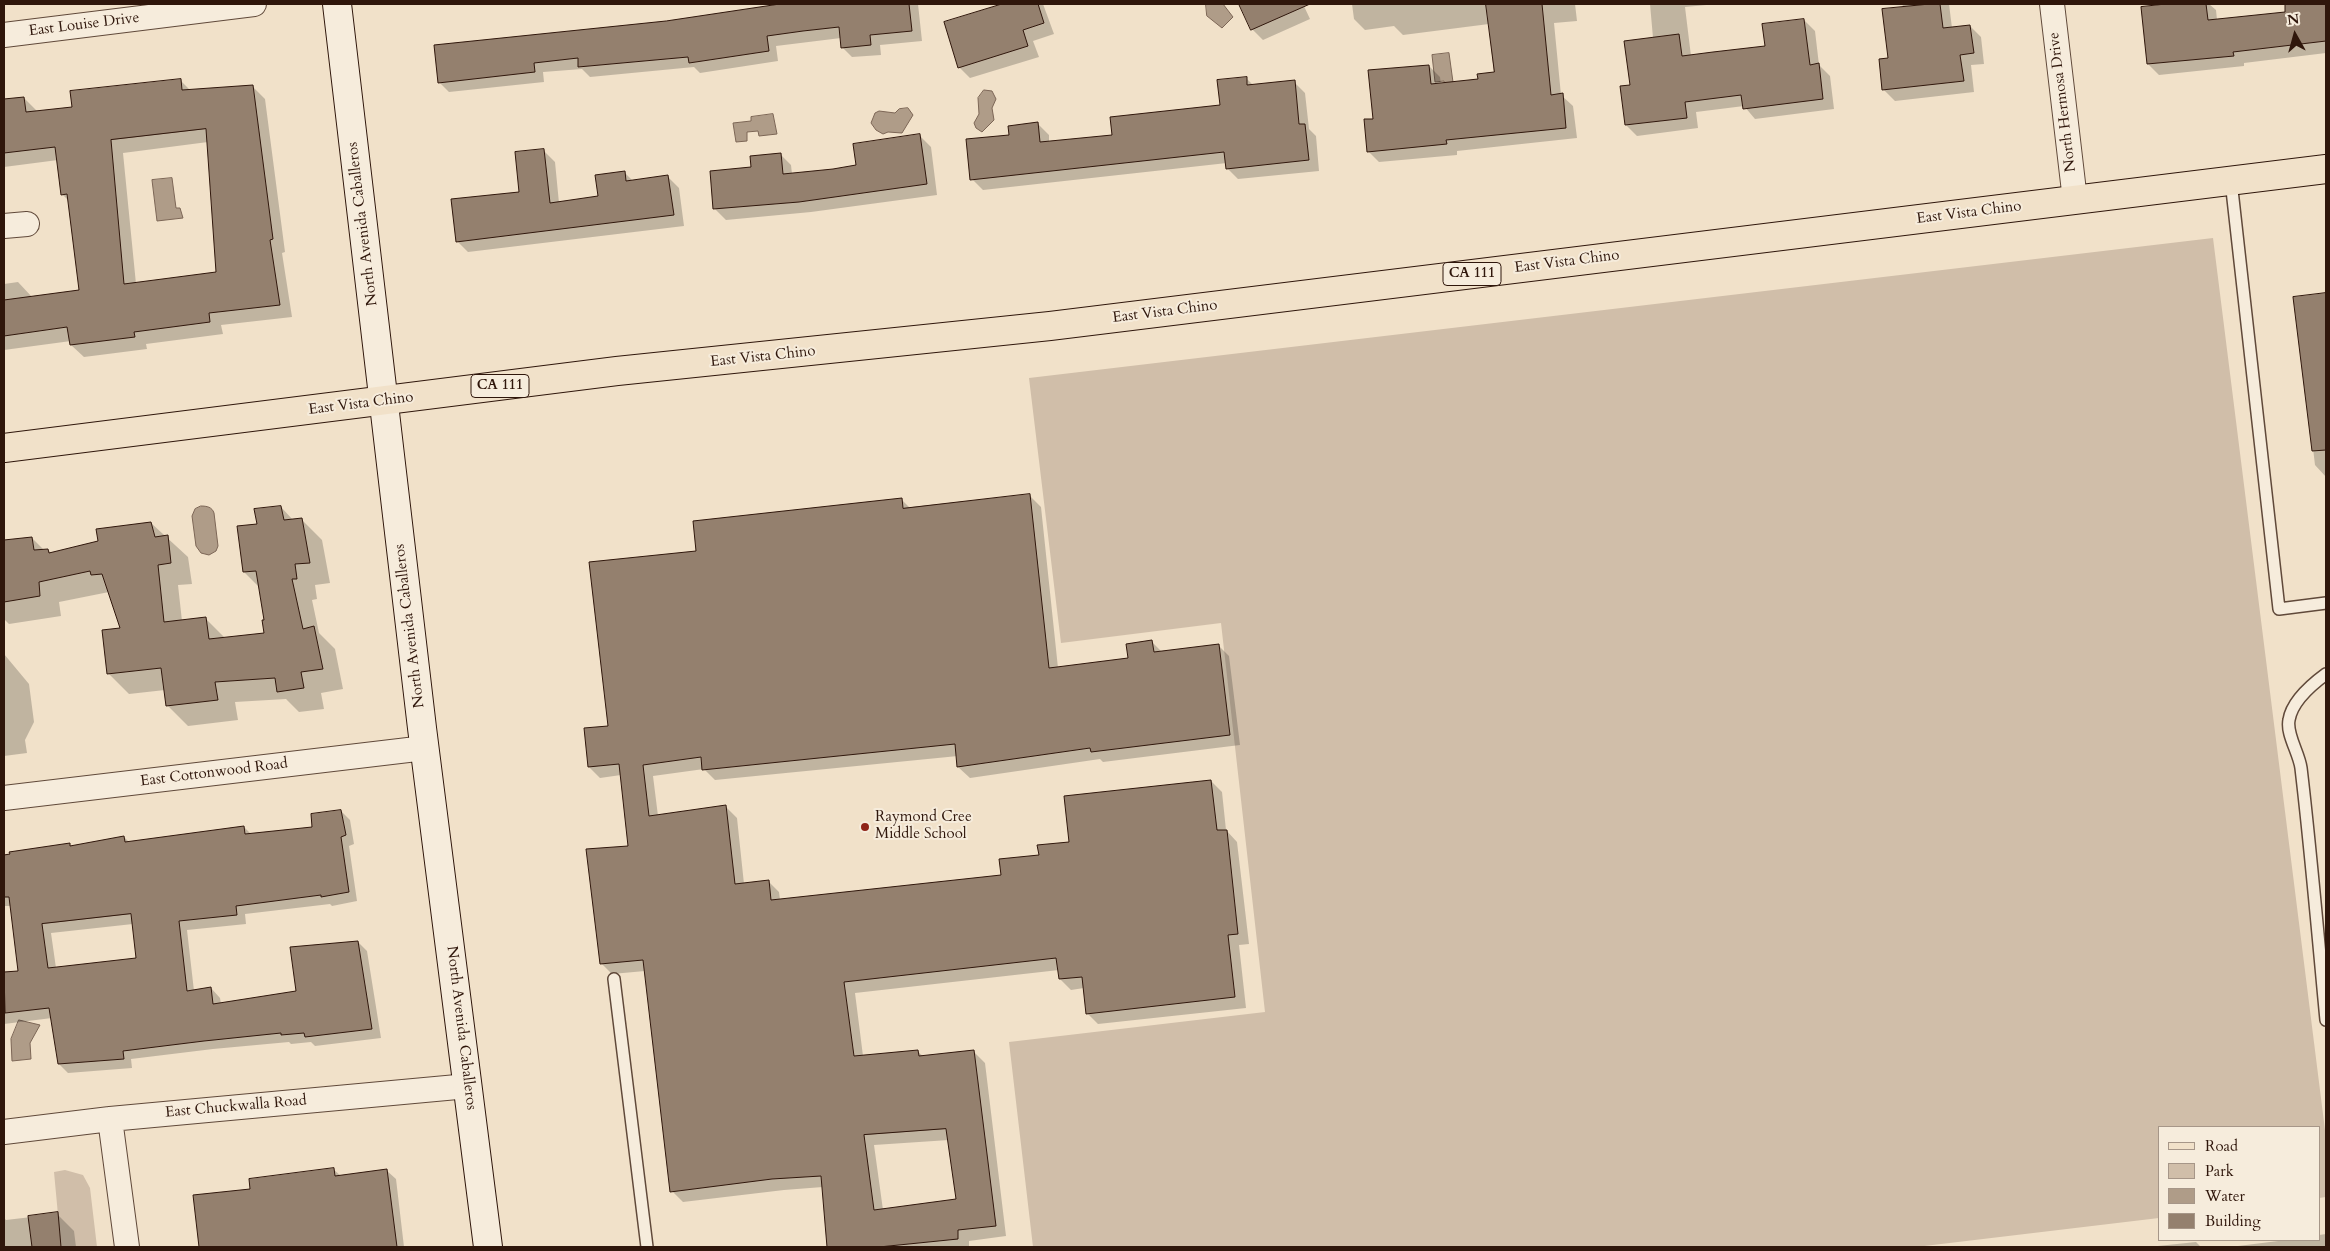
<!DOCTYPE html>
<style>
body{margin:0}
#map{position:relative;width:2330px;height:1251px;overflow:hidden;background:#f1e1c9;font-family:Cardo,serif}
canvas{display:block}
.frame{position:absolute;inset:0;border:5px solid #2f160b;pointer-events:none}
.legend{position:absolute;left:2158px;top:1126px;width:162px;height:115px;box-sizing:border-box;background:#f6ecdc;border:1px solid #a69688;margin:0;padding:6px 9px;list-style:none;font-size:15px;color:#2f160b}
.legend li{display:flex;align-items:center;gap:10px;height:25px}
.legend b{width:25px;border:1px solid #a69688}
.north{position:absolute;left:2270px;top:10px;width:50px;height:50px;-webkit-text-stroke:4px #f6ecdc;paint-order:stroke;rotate:353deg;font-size:14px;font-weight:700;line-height:20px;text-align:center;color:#2f160b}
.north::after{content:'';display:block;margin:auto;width:18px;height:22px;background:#2f160b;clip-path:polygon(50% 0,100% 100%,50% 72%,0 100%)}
</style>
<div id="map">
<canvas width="2330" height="1251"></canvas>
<div class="frame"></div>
<ul class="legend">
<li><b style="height:6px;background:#f1e1c9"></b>Road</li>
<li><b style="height:14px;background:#d0bea9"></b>Park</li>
<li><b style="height:14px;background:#af9c88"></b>Water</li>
<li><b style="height:14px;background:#94806e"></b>Building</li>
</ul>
<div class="north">N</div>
</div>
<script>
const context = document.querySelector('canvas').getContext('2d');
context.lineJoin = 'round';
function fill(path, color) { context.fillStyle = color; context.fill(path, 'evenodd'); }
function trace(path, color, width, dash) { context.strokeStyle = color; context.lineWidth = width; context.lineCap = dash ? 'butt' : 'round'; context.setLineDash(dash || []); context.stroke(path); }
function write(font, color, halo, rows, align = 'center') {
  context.font = font + ' Cardo,serif'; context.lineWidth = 4; context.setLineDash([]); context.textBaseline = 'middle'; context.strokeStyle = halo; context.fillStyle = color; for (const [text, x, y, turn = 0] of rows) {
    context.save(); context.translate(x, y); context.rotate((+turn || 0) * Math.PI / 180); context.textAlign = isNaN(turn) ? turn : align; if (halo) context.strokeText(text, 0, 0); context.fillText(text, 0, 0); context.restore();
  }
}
fill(new Path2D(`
 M 2213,238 L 2326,1138 L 2326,1197 L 2319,1198 L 2319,1127 L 2159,1127 L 2159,1218 L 1916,1247 L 1033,1247 L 1009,1042 L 1265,1012 L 1221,623 L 1061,643 L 1029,378 Z
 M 65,1170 L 83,1175 L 90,1188 L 97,1247 L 61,1247 L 54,1172 Z`), '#d0bea9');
const water = new Path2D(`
 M 1206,4 L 1223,4 L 1233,17 L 1222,28 L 1207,16 Z
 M 1449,53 L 1456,104 L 1447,105 L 1444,81 L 1435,82 L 1432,55 Z
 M 984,90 L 992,91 L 996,99 L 992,108 L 994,120 L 982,132 L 976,128 L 974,123 L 979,114 L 978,98 Z
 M 908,108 L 913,115 L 902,133 L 888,132 L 883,134 L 876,130 L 871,123 L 875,113 L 879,111 L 895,113 L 899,109 Z
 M 773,114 L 777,134 L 759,136 L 758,131 L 747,132 L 747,141 L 736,142 L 733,123 L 751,121 L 751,117 Z
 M 172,178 L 176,208 L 180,208 L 183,218 L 157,221 L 152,180 Z
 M 201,506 C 207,506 212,507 214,513 L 218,546 L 216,551 L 209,555 L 201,553 L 196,546 L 192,516 L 195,509 Z
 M 19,1020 L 40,1025 L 30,1043 L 31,1059 L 12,1061 L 11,1039 Z`);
fill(water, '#af9c88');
trace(water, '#7c6656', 1);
fill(new Path2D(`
 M 789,4 L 918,4 L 922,41 L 880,45 L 881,55 L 852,57 L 842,47 L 841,38 L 776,46 L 778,61 L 700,73 L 694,67 L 590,77 L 582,69 L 543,72 L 544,82 L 449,92 L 439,82 L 666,22 Z
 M 1006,4 L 1043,4 L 1054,34 L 1033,41 L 1039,57 L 970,78 L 959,67 L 945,23 Z
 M 1240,4 L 1303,4 L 1310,19 L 1263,40 L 1252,29 Z
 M 1352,4 L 1575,4 L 1577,21 L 1554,23 L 1561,95 L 1573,106 L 1577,138 L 1457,151 L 1457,155 L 1379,162 L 1368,151 L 1429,66 L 1440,77 L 1441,85 L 1479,80 L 1496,73 L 1489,24 L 1403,35 L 1394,26 L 1365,30 L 1354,19 Z
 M 1650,4 L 1717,4 L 1685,7 L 1691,56 L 1766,47 L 1804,20 L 1815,31 L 1819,65 L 1830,76 L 1834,109 L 1755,119 L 1744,106 L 1696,112 L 1698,128 L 1637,136 L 1626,125 L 1631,86 L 1653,38 Z
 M 1903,4 L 1949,4 L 1952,28 L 1970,26 L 1981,37 L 1984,64 L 1971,65 L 1974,92 L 1895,101 L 1884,90 Z
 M 2163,4 L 2209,4 L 2216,10 L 2217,20 L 2286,14 L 2286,4 L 2326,4 L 2326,53 L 2244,63 L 2244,66 L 2159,75 L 2148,64 Z
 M 1246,78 L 1254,86 L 1294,82 L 1305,93 L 1309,129 L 1316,136 L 1319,171 L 1238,179 L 1227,168 L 1227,163 L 983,190 L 972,179 L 1010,136 L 1038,124 L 1049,135 L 1049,142 L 1113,136 L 1221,106 Z
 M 180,80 L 191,91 L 252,86 L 265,99 L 285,252 L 282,253 L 292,317 L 221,325 L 223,334 L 146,344 L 147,349 L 84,357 L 71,345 L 71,341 L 4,350 L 4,284 L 18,282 L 32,297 L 80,291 L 69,201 L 62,194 L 58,160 L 4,167 L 4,101 L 24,98 L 37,111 L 73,108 ZM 208,142 L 218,273 L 136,284 L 123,153 Z
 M 920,136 L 931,147 L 937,195 L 811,212 L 726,220 L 715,209 L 752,168 L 780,154 L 791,165 L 792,174 L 833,171 L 857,166 Z
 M 544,151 L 555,162 L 559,203 L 599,197 L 624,172 L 633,181 L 668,177 L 679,188 L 684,226 L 468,252 L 457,241 L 520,193 Z
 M 2326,294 L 2326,477 L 2315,465 L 2295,298 Z
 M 1030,496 L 1041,507 L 1058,668 L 1129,659 L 1152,642 L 1162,652 L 1218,645 L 1229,656 L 1240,745 L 1103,762 L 1100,759 L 970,778 L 958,767 L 958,756 L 715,780 L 704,769 L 653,776 L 658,816 L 726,807 L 737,818 L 744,884 L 768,881 L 779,892 L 780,900 L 1002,876 L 1040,856 L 1211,781 L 1222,792 L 1226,830 L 1237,842 L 1249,944 L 1239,945 L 1246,1008 L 1098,1024 L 1087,1013 L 1084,988 L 1071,990 L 1060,979 L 1059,970 L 855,993 L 863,1056 L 917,1051 L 924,1057 L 974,1052 L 985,1063 L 1006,1236 L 969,1241 L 969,1247 L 828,1247 L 823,1187 L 784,1190 L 683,1202 L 672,1191 L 645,971 L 612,974 L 601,963 L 629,847 L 621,775 L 600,778 L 589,767 L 585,729 L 609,727 L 697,552 L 902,500 L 911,509 ZM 949,1140 L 957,1200 L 883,1210 L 874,1145 Z
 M 281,507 L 293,520 L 301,519 L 322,540 L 330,583 L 315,585 L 317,599 L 312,600 L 319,633 L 335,649 L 343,689 L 321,693 L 324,709 L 299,712 L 286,699 L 235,702 L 238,720 L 188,726 L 167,705 L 165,690 L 129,694 L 109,674 L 121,629 L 109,592 L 59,602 L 61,616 L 9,624 L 4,619 L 4,541 L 32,538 L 44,550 L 48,550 L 52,554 L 100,542 L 151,523 L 188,557 L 192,584 L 178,585 L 182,621 L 205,618 L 226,639 L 265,634 L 265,621 L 260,588 L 244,572 L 258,525 Z
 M 4,654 L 29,684 L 34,722 L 25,740 L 27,753 L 4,756 Z
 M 341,811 L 350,820 L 354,844 L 349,846 L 357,901 L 332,906 L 330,904 L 245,914 L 246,924 L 187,930 L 194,991 L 211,988 L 220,998 L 221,1004 L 297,992 L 358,942 L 367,951 L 381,1038 L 315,1046 L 311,1042 L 291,1044 L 289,1042 L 213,1049 L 131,1059 L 132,1068 L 68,1073 L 59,1064 L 52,1018 L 4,1024 L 4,973 L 20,971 L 12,906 L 4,906 L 4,855 L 69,844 L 72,847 L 124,837 L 129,842 L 244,827 L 251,834 L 314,828 ZM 133,924 L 137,959 L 56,968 L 51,933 Z
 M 333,1169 L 341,1176 L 386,1170 L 396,1179 L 404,1247 L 200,1247 L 195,1196 L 251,1190 Z
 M 57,1214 L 74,1231 L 76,1247 L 4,1247 L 4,1218 L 6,1220 Z
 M 2326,1234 L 2326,1247 L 2230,1247 L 2286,1240 L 2319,1240 L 2319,1235 Z
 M 2196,1242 L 2201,1247 L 2148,1247 Z`), '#0003');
const building = new Path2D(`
 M 780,4 L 909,4 L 912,31 L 870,35 L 871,45 L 841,48 L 839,27 L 803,31 L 767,36 L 769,51 L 689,63 L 688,57 L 578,67 L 578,58 L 534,63 L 535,72 L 438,83 L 434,45 L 666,21 Z
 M 1002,4 L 1038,4 L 1044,23 L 1023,30 L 1028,46 L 958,68 L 944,22 Z
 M 1239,4 L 1310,4 L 1251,30 Z
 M 1486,4 L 1542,4 L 1551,95 L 1563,93 L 1566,128 L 1446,140 L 1447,144 L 1367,152 L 1364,119 L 1373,119 L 1368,70 L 1429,65 L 1431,84 L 1478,79 L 1477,74 L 1494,72 Z
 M 1930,4 L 1940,4 L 1943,28 L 1970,25 L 1974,53 L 1960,55 L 1964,81 L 1882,90 L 1879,59 L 1888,58 L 1882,9 Z
 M 2166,4 L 2206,4 L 2208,20 L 2285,12 L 2285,4 L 2326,4 L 2326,41 L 2233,52 L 2234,56 L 2147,64 L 2141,7 Z
 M 1804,19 L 1810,65 L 1819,63 L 1823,99 L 1743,109 L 1741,95 L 1685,102 L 1687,118 L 1625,125 L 1620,86 L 1630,85 L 1624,41 L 1679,34 L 1682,56 L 1713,52 L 1765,46 L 1762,24 Z
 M 1247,77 L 1247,85 L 1295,80 L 1299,124 L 1305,124 L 1309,160 L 1226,169 L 1224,152 L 970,180 L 966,139 L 1009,135 L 1008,126 L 1038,122 L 1040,142 L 1112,135 L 1110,117 L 1220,105 L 1217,80 Z
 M 181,79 L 182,90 L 253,85 L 273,239 L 270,240 L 280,305 L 209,313 L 210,322 L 134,332 L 135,337 L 70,345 L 67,327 L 4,336 L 4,300 L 79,290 L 67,194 L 61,195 L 55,147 L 4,153 L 4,99 L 24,97 L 26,112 L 72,107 L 70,91 ZM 206,129 L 216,272 L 124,284 L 111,140 Z
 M 920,134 L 927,184 L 799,202 L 713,209 L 710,171 L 751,167 L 750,156 L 781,153 L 783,174 L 833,169 L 856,165 L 853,144 Z
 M 544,149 L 550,203 L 598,196 L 595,175 L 625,171 L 626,181 L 668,175 L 674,215 L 456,242 L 451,199 L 519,192 L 515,152 Z
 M 2326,293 L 2326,450 L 2312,451 L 2293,297 Z
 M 1030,494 L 1049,668 L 1128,658 L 1126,644 L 1152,640 L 1154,652 L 1219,644 L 1230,735 L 1091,752 L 1090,748 L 957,767 L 955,744 L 702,770 L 701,757 L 643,765 L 649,816 L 726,805 L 735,884 L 769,880 L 771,900 L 1001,875 L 999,859 L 1039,855 L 1037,845 L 1069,842 L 1064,796 L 1211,780 L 1217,830 L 1227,830 L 1238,934 L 1228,935 L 1235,997 L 1086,1014 L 1082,977 L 1059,979 L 1056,958 L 844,982 L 854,1056 L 918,1050 L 919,1056 L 974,1050 L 996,1226 L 958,1230 L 958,1239 L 879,1247 L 827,1247 L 821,1176 L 772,1179 L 670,1192 L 643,960 L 600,964 L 586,849 L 628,846 L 619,764 L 588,767 L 584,728 L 608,726 L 589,562 L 696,551 L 693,521 L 902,498 L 903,508 ZM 946,1129 L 956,1199 L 874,1210 L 864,1135 Z
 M 281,506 L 284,520 L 302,518 L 310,563 L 295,564 L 297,579 L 292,579 L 303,629 L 314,626 L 323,669 L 301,672 L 304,688 L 277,692 L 275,678 L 215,682 L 218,700 L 166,706 L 161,668 L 107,674 L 102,630 L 120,628 L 102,574 L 91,575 L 90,571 L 39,582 L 40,596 L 4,602 L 4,540 L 32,537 L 34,550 L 48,549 L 49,553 L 98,541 L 96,529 L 151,522 L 155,537 L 168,535 L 171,563 L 158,565 L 164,622 L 206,617 L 209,639 L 264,633 L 262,620 L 264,620 L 256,571 L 243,572 L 237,526 L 257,524 L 254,509 Z
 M 341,810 L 346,835 L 341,837 L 349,892 L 321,897 L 321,895 L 236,906 L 237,915 L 179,921 L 187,991 L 211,987 L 213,1004 L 296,991 L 290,947 L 358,941 L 372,1029 L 305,1037 L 304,1033 L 281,1035 L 281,1033 L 204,1041 L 123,1051 L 124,1059 L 58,1064 L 49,1008 L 5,1013 L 4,972 L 18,971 L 9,897 L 4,897 L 4,855 L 10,854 L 9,852 L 70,843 L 70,846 L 124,836 L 125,842 L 244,826 L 245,834 L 312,827 L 311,814 ZM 131,914 L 136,958 L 48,968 L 42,924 Z
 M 334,1168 L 335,1176 L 387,1169 L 397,1247 L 199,1247 L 193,1195 L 250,1189 L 249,1179 Z
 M 58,1212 L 61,1247 L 32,1247 L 28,1216 Z`);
fill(building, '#94806e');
trace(building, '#2f160b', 1);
const lane = new Path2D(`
 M 2231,181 L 2279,609 L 2326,603
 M 2326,674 C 2311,685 2292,701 2289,720 C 2286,734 2299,753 2301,768 C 2311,852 2318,936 2326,1020
 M 614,979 L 647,1247`);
const street = new Path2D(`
 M 2052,4 L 2075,200
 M 4,35 L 254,4
 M 4,226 L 27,224
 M 4,798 L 425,748
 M 110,1119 L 127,1247
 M 4,1132 L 110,1119 L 468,1086`);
const secondary = new Path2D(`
 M 337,4 L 422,728 L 488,1247`);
const primary = new Path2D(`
 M 4,448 L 617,371 L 1050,326 L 2326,169`);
trace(lane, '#60493a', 14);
trace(street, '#60493a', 26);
trace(secondary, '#2f160b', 30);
trace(primary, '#2f160b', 30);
trace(lane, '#f6ecdc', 11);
trace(street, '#f6ecdc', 24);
trace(secondary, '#f6ecdc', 28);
trace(primary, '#f1e1c9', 28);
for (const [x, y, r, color] of [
 [865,827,5,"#8f2418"]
]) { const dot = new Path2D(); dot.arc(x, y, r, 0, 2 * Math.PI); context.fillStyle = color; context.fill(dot); trace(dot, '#f6ecdc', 2); }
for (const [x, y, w] of [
 [1472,274,58],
 [500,386,58]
]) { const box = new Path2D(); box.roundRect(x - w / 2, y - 11.5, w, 23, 4); context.fillStyle = '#f6ecdc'; context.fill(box); trace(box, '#2f160b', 1); }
write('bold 14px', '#2f160b', null, [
 ["CA 111",1472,274],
 ["CA 111",500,386]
]);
write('15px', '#2f160b', '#f6ecdc', [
 ["East Louise Drive",84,25,-7],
 ["North Hermosa Drive",2063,102,-97],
 ["East Vista Chino",1969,213,-7],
 ["North Avenida Caballeros",363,224,-97],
 ["East Vista Chino",1567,262,-7],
 ["East Vista Chino",1165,312,-7],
 ["East Vista Chino",763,357,-6],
 ["East Vista Chino",361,404,-7],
 ["North Avenida Caballeros",410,626,-97],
 ["East Cottonwood Road",214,773,-7],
 ["North Avenida Caballeros",461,1028,83],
 ["East Chuckwalla Road",236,1107,-5]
]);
write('15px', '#2f160b', '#f6ecdc', [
 ["Raymond Cree",875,818],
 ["Middle School",875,835]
], 'left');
</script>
